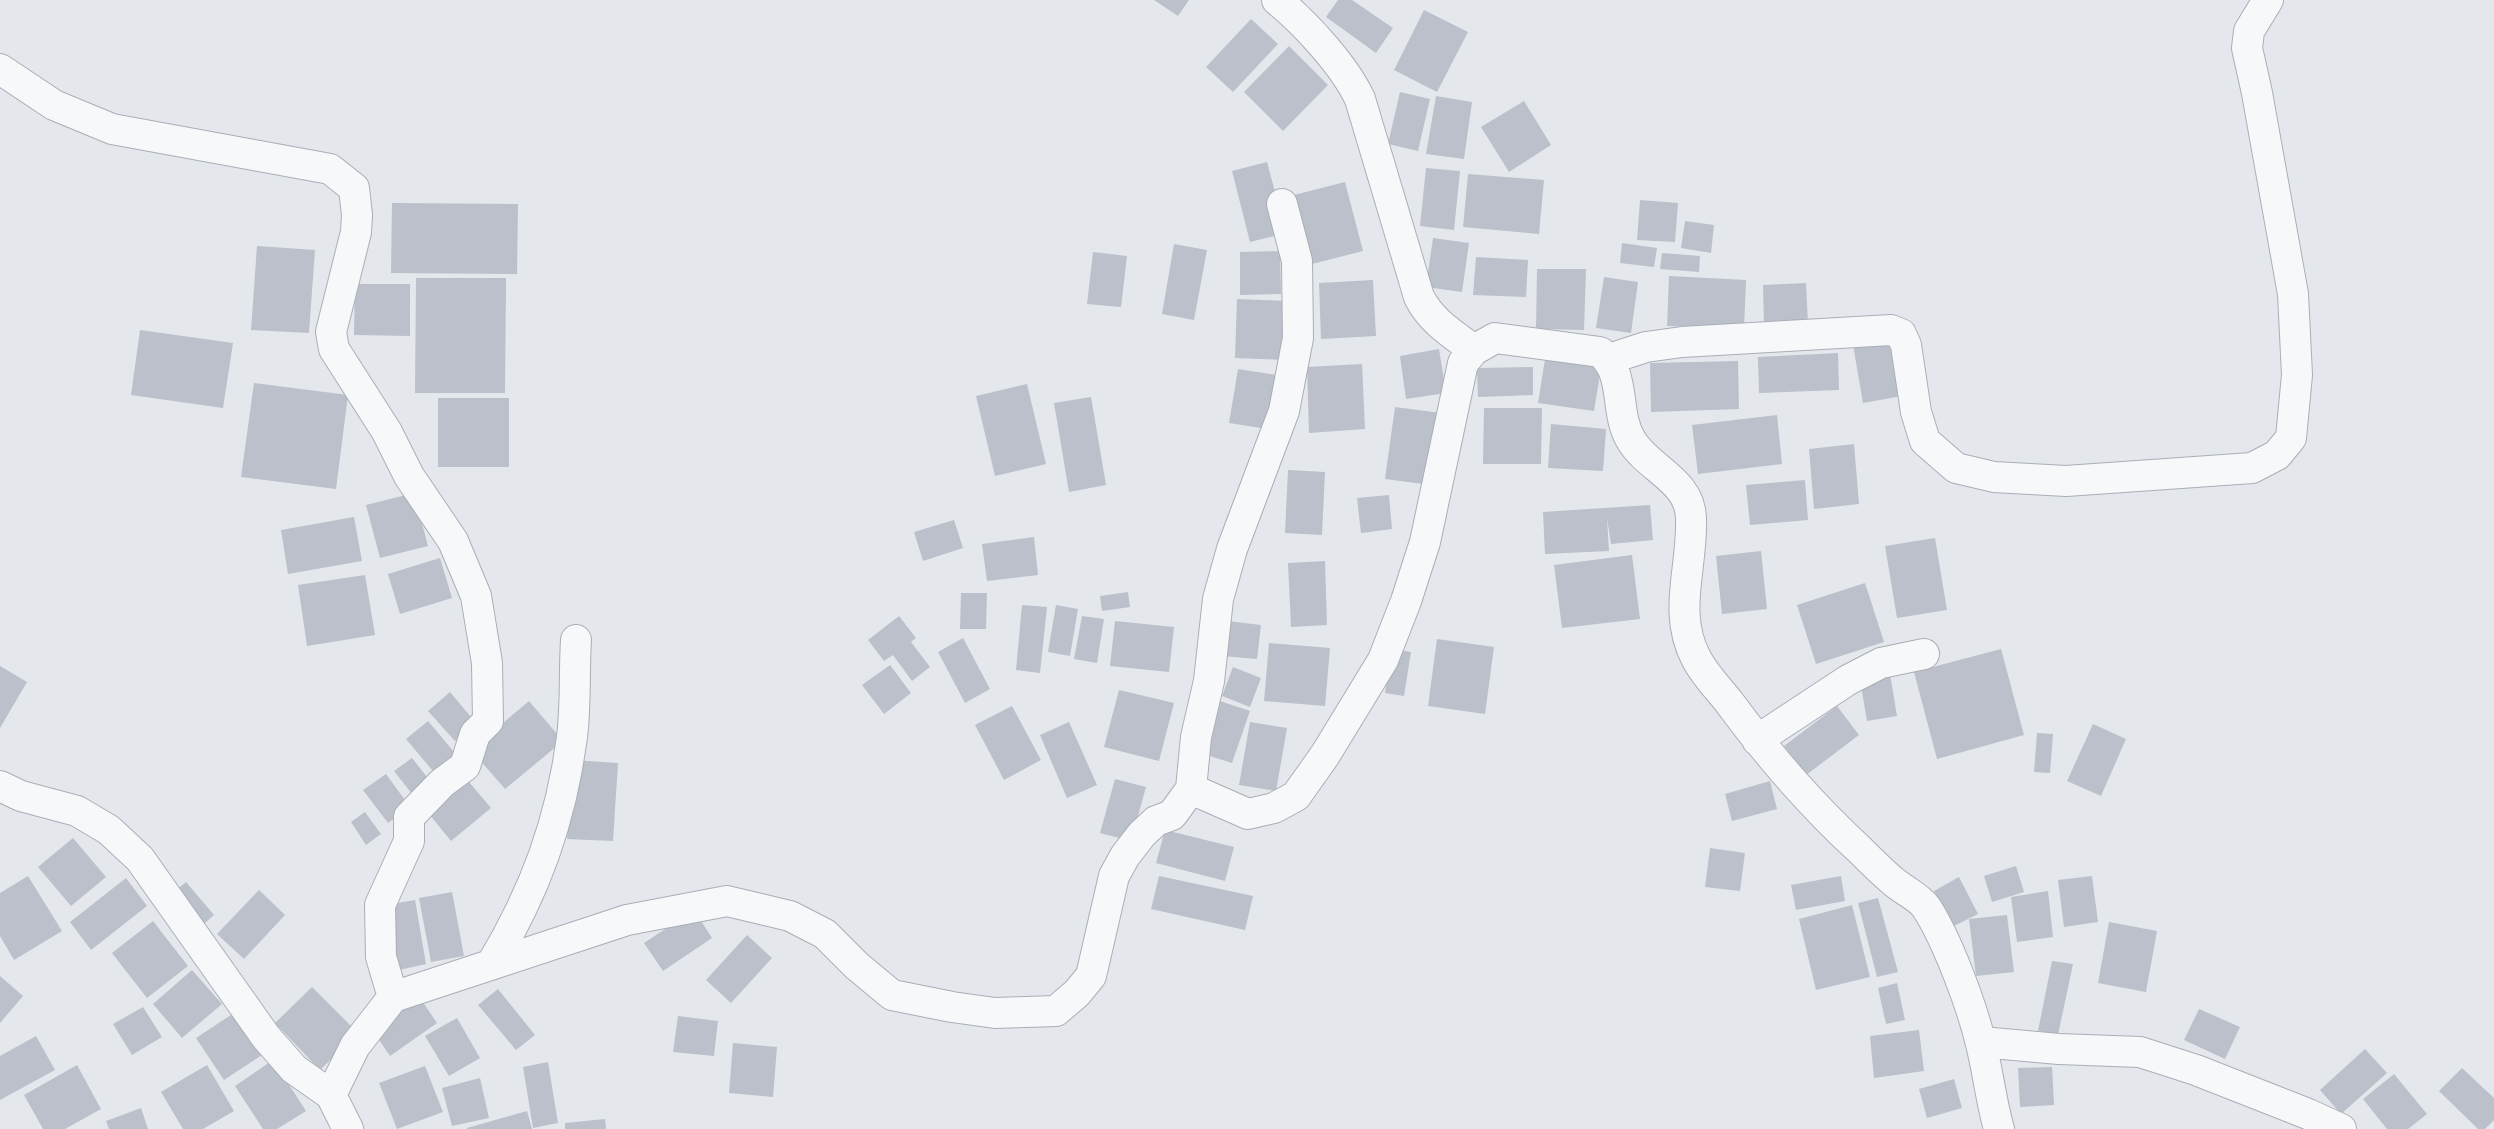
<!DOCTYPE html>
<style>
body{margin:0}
canvas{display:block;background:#e4e7ec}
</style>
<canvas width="2494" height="1129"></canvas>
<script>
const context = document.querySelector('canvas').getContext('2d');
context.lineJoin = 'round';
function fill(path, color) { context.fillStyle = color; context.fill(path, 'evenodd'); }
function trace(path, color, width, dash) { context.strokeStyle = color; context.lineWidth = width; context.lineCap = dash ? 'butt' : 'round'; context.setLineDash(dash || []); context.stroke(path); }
fill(new Path2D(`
 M 1154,0 L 1189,0 L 1178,16 Z
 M 1338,0 L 1352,0 L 1393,28 L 1376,53 L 1326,17 Z
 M 1424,10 L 1468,32 L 1437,92 L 1394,70 Z
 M 1251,19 L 1278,44 L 1233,92 L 1206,67 Z
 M 1289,46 L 1328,85 L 1283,131 L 1244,92 Z
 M 1400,92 L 1430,99 L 1418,151 L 1388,144 Z
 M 1436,96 L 1472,102 L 1464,159 L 1426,154 Z
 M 1524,101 L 1551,145 L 1509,172 L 1481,127 Z
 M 1267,162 L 1286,233 L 1250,242 L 1232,171 Z
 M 1426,168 L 1460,171 L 1454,230 L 1420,226 Z
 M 1468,174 L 1544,180 L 1539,234 L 1463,227 Z
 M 1345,182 L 1363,251 L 1312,264 L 1294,195 Z
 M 1640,200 L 1678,203 L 1675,242 L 1637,240 Z
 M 392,203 L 518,204 L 517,274 L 391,273 Z
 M 1685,221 L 1714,225 L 1711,253 L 1681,248 Z
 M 1433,238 L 1469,243 L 1462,292 L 1426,287 Z
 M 1622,243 L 1657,248 L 1654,267 L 1620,263 Z
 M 1174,244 L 1207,250 L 1194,320 L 1162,314 Z
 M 257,246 L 315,250 L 309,333 L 251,330 Z
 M 1280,251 L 1281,294 L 1240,295 L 1240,252 Z
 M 1093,252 L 1127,256 L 1121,307 L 1087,304 Z
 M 1662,253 L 1700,256 L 1699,272 L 1660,269 Z
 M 1476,257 L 1528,260 L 1526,297 L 1473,295 Z
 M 1537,269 L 1586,269 L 1584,330 L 1536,329 Z
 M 1669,276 L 1746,280 L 1744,329 L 1667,326 Z
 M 1604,277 L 1638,282 L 1631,333 L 1596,328 Z
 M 416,278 L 506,278 L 505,393 L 415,393 Z
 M 1373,280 L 1376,336 L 1321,339 L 1319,283 Z
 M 1806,283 L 1808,324 L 1764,326 L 1763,285 Z
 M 355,284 L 410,284 L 410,336 L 354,335 Z
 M 1237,299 L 1288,301 L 1286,360 L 1235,358 Z
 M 140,330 L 233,343 L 223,408 L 131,395 Z
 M 1891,338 L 1902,396 L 1863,403 L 1853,345 Z
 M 1439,349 L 1446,393 L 1406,399 L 1400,356 Z
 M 1838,353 L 1839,390 L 1759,393 L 1758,357 Z
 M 1545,359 L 1601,368 L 1594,411 L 1538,403 Z
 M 1738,361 L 1739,409 L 1651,412 L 1650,363 Z
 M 1362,364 L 1365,429 L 1309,433 L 1307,367 Z
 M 1533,367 L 1533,395 L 1478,397 L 1477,368 Z
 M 1238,369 L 1283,376 L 1274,430 L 1229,423 Z
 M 254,383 L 348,395 L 336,489 L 241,477 Z
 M 1027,384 L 1046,464 L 995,476 L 976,396 Z
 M 1091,397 L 1106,485 L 1069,492 L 1054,403 Z
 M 438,398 L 509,398 L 509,467 L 438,467 Z
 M 1395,407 L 1441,413 L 1431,485 L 1385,479 Z
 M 1484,408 L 1542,408 L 1541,464 L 1483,464 Z
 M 1777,415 L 1782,464 L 1698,474 L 1692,425 Z
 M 1551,424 L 1606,429 L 1603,471 L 1548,468 Z
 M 1854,444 L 1859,504 L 1814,509 L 1809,449 Z
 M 1288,470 L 1325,472 L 1322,535 L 1285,533 Z
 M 1805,480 L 1808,520 L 1750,525 L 1746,485 Z
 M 414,493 L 428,546 L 380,558 L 366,505 Z
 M 1389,495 L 1392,529 L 1361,533 L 1357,498 Z
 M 1650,505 L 1653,540 L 1611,544 L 1607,518 L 1609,551 L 1545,554 L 1543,512 Z
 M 354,517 L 362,561 L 288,574 L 281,530 Z
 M 954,520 L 963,548 L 923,561 L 914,532 Z
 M 1034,537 L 1038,575 L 987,581 L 982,544 Z
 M 1935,538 L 1947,610 L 1897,618 L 1885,546 Z
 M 1761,551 L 1767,609 L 1722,614 L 1716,556 Z
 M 1632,555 L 1640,619 L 1562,628 L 1554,565 Z
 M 440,558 L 452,598 L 400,614 L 388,574 Z
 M 1325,561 L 1327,625 L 1291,627 L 1288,563 Z
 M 365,575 L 375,635 L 307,646 L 298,585 Z
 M 1865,583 L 1884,642 L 1816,664 L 1797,605 Z
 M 1128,592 L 1130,607 L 1102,611 L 1100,596 Z
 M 961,593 L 987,593 L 986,629 L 960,629 Z
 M 1022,605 L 1047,607 L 1040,673 L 1016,670 Z
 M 1056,605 L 1078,609 L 1070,656 L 1048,652 Z
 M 899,616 L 916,638 L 911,642 L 930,667 L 912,681 L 893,655 L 884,661 L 868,640 Z
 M 1082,616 L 1104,619 L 1097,663 L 1074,659 Z
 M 1115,621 L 1174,627 L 1169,672 L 1110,666 Z
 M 1227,621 L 1261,625 L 1257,659 L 1223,656 Z
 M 963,638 L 990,689 L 965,703 L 938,652 Z
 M 1437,639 L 1494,647 L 1485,714 L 1428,706 Z
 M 1269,643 L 1330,648 L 1325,706 L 1264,701 Z
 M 1392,649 L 1411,652 L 1404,696 L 1385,693 Z
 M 2001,649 L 2024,735 L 1937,759 L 1914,672 Z
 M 890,665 L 911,693 L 884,714 L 862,685 Z
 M 0,666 L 27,682 L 0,728 Z
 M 1233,667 L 1261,678 L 1250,707 L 1222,696 Z
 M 1890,674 L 1897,716 L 1867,721 L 1860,680 Z
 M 1119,690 L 1174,703 L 1159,761 L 1104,747 Z
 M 450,692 L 476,723 L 455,741 L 428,711 Z
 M 529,701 L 563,741 L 505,789 L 471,750 Z
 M 1220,701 L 1250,711 L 1232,763 L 1203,754 Z
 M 1012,706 L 1041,760 L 1004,780 L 975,725 Z
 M 1837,706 L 1859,735 L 1806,775 L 1784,746 Z
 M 428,721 L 459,758 L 437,776 L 406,739 Z
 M 1069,722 L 1097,785 L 1067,798 L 1040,735 Z
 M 1250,722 L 1287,728 L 1276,791 L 1239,785 Z
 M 2093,724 L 2126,739 L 2101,796 L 2067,781 Z
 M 2037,733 L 2053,734 L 2050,773 L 2034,772 Z
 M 412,758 L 434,786 L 416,799 L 394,771 Z
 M 573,760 L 618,763 L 613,841 L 567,839 Z
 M 386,774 L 410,807 L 388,823 L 363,790 Z
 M 464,776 L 491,808 L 451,841 L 425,809 Z
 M 1115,779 L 1146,787 L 1131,841 L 1100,833 Z
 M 1770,781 L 1777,809 L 1732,821 L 1725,794 Z
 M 365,812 L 381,834 L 366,845 L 351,822 Z
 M 1165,830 L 1234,847 L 1225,881 L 1156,863 Z
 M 73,838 L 106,877 L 71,906 L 38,867 Z
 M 1710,848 L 1745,853 L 1740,891 L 1705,887 Z
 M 2016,866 L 2024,892 L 1992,902 L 1984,876 Z
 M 28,876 L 62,931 L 14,960 L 0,936 L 0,893 Z
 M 1159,876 L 1253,896 L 1245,930 L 1151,909 Z
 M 1841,876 L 1845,901 L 1796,910 L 1791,885 Z
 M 2092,876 L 2098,922 L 2064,927 L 2058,880 Z
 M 1959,877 L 1978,914 L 1952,927 L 1934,891 Z
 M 126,878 L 147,906 L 91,950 L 70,922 Z
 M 186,882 L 214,915 L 198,929 L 169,896 Z
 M 259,890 L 285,915 L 244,959 L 217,934 Z
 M 2048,891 L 2053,937 L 2017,942 L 2011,897 Z
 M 452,892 L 464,956 L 431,962 L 419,898 Z
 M 1878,898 L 1898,972 L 1877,977 L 1858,903 Z
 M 415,900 L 426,964 L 399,970 L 386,905 Z
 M 1852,905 L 1870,977 L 1816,990 L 1799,919 Z
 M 694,910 L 712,938 L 663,971 L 644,943 Z
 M 2007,915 L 2014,972 L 1976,976 L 1969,919 Z
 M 153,921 L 188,966 L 147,998 L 112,953 Z
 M 2109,922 L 2157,931 L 2146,992 L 2098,983 Z
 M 747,935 L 772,958 L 731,1003 L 706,980 Z
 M 2052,961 L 2073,964 L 2058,1035 L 2038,1031 Z
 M 192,970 L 222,1004 L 182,1038 L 153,1004 Z
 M 0,976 L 23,996 L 0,1023 Z
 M 1897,983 L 1905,1020 L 1886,1024 L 1878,988 Z
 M 312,987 L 358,1033 L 320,1070 L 275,1023 Z
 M 498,989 L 535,1035 L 516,1050 L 478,1005 Z
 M 418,995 L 437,1023 L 390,1056 L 371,1028 Z
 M 143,1007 L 162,1037 L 132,1055 L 113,1024 Z
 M 2199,1009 L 2240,1027 L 2225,1059 L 2184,1040 Z
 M 234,1013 L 262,1055 L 224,1080 L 196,1038 Z
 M 678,1016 L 718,1021 L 714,1056 L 673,1052 Z
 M 457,1018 L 480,1058 L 449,1076 L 425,1036 Z
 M 1919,1030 L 1924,1071 L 1874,1078 L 1870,1036 Z
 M 36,1036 L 55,1070 L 0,1100 L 0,1056 Z
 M 733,1043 L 777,1047 L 773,1097 L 729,1093 Z
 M 2365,1049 L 2387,1073 L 2341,1114 L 2320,1090 Z
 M 273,1060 L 306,1111 L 277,1129 L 263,1129 L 235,1086 Z
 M 548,1062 L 558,1123 L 533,1128 L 523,1067 Z
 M 77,1065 L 101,1109 L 65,1129 L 43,1129 L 24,1095 Z
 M 207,1065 L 234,1111 L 203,1129 L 183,1129 L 161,1092 Z
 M 425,1066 L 443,1112 L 397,1129 L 379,1083 Z
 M 2052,1067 L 2054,1105 L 2020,1107 L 2018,1068 Z
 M 2462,1068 L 2494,1098 L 2494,1120 L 2485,1129 L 2478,1129 L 2439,1091 Z
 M 2394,1074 L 2427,1114 L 2408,1129 L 2387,1129 L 2363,1099 Z
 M 480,1078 L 489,1118 L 452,1126 L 442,1088 Z
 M 1954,1079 L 1962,1108 L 1927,1118 L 1919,1089 Z
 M 141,1108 L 148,1129 L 109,1129 L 106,1121 Z
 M 527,1111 L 532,1129 L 467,1129 L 467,1128 Z
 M 605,1119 L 606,1129 L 565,1129 L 565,1123 Z`), '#bbc0ca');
const street = new Path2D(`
 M 1277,0 C 1306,24 1344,65 1360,99 L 1419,297 C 1431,321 1452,334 1474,350
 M 0,69 L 54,105 L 112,129 L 330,169 L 354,188 L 357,215 L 356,232 L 331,332 L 334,349 L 387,432 L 409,476 L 453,541 L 476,596 L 487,663 L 488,721 L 475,734 L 465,766 L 442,783 L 409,817 L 409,841 L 380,905 L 381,957 L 393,997
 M 1609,359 L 1646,347 L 1682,342 L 1891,330 L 1901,334 L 1906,345 L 1916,412 L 1925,441 L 1956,468 L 1994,477 L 2066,481 L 2252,468 L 2277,455 L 2291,438 L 2297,375 L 2293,294 L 2257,93 L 2247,48 L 2249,31 L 2268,0
 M 1757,740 L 1848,680 L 1881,663 L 1924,654
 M 0,786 L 21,796 L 77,811 L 109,830 L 140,859 L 266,1037 L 294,1069 L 331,1095
 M 1191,789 L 1196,737 L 1209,681 L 1218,599 L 1232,549 L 1284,411 L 1298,338 L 1297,261 L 1282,204
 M 491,965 C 535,892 561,821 572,737 C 576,705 574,672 576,640
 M 1981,1042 L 2059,1049 L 2140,1052 L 2196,1070 L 2308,1114 L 2341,1129
 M 348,1129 L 331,1095 L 355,1046 L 393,997 L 627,920 L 727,901 L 790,916 L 825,934 L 857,966 L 892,995 L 952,1007 L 995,1013 L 1056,1011 L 1077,993 L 1091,976 L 1114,876 L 1125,856 L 1142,834 L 1156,821 L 1172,815 L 1191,789 L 1248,814 L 1274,808 L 1296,796 L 1325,755 L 1383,660 L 1406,601 L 1425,542 L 1463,363 L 1474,350 L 1495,338 L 1600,352 C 1627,374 1614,412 1631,440 C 1648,469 1690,480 1691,518 C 1693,567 1672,612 1696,658 C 1704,674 1718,688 1729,702 C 1768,755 1812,806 1860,850 C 1871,861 1882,872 1894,882 C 1903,890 1919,897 1926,907 C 1947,939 1972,1006 1981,1044 C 1988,1072 1991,1101 1999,1129`);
trace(street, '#a9aeb7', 32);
trace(street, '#f7f8fa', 30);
</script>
